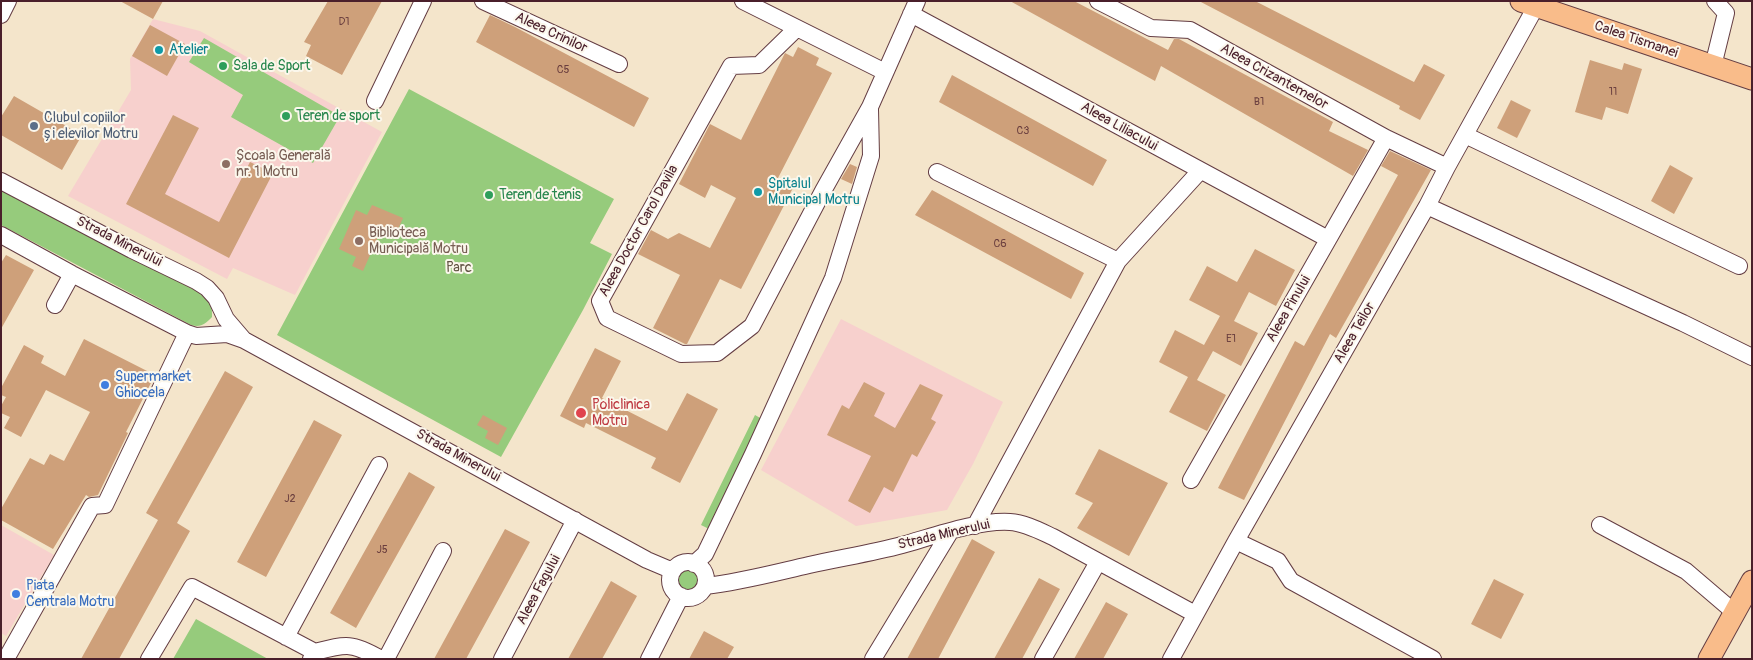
<!DOCTYPE html>
<meta charset="utf-8">
<style>
body{margin:0}
#map{position:relative;width:1753px;height:660px;overflow:hidden;background:#f4e5cb;font-family:Pangolin,sans-serif}
canvas{display:block}
.frame{position:absolute;inset:0;border:2px solid #4a1f2b;pointer-events:none}
</style>
<div id="map">
<canvas width="1753" height="660"></canvas>
<div class="frame"></div>
</div>
<script>
const context = document.querySelector('canvas').getContext('2d');
context.lineJoin = 'round';
function fill(path, color) { context.fillStyle = color; context.fill(path, 'evenodd'); }
function trace(path, color, width, dash) { context.strokeStyle = color; context.lineWidth = width; context.lineCap = dash ? 'butt' : 'round'; context.setLineDash(dash || []); context.stroke(path); }
function write(font, color, halo, rows, align = 'center') {
  context.font = font + ' Pangolin,sans-serif'; context.lineWidth = 4; context.setLineDash([]); context.textBaseline = 'middle'; context.strokeStyle = halo; context.fillStyle = color; for (const [text, x, y, turn = 0] of rows) {
    context.save(); context.translate(x, y); context.rotate((+turn || 0) * Math.PI / 180); context.textAlign = isNaN(turn) ? turn : align; if (halo) context.strokeText(text, 0, 0); context.fillText(text, 0, 0); context.restore();
  }
}
fill(new Path2D(`
 M 153,19 L 200,31 L 382,132 L 295,295 L 233,268 L 227,279 L 68,196 L 131,90 L 130,59 Z
 M 841,319 L 1003,402 L 973,464 L 947,510 L 856,526 L 761,470 Z
 M 1,525 L 54,555 L 6,636 L 1,633 Z`), '#f7d0cd');
fill(new Path2D(`
 M 204,38 L 340,116 L 313,163 L 231,117 L 243,95 L 189,62 Z
 M 409,89 L 614,199 L 590,243 L 612,254 L 583,310 L 501,457 L 277,335 Z
 M 1,190 L 190,285 C 205,294 213,297 212,317 C 205,324 201,328 191,325 L 1,225 Z
 M 755,415 L 762,419 L 709,529 L 701,525 Z
 M676 579a11 11 0 1 1 22 0a11 11 0 1 1-22 0Z
 M 196,619 L 268,659 L 173,659 Z`), '#96cb7c');
fill(new Path2D(`
 M 120,1 L 163,1 L 153,19 Z
 M 328,1 L 382,1 L 342,75 L 306,56 L 311,45 L 304,42 Z
 M 1010,1 L 1074,1 L 1168,50 L 1174,39 L 1179,39 L 1333,122 L 1329,131 L 1368,150 L 1353,176 L 1161,66 L 1155,81 Z
 M 1199,1 L 1255,1 L 1414,82 L 1424,64 L 1445,75 L 1420,120 L 1399,109 L 1400,106 Z
 M 490,15 L 515,27 L 649,98 L 634,127 L 476,42 Z
 M 150,25 L 185,44 L 167,76 L 132,56 Z
 M 798,47 L 819,58 L 816,65 L 832,73 L 778,178 L 794,186 L 741,289 L 720,279 L 687,344 L 685,344 L 653,328 L 680,275 L 638,254 L 651,230 L 668,239 L 679,233 L 710,248 L 736,198 L 711,185 L 705,198 L 679,184 L 710,124 L 741,140 L 785,53 L 793,57 Z
 M 1590,60 L 1622,70 L 1624,63 L 1642,69 L 1628,114 L 1606,107 L 1602,120 L 1575,112 Z
 M 952,75 L 1107,160 L 1093,186 L 939,102 Z
 M 14,96 L 82,135 L 62,170 L 1,135 L 1,117 Z
 M 1511,100 L 1531,110 L 1517,138 L 1497,128 Z
 M 173,115 L 199,128 L 165,194 L 219,222 L 250,162 L 273,173 L 229,258 L 126,204 Z
 M 1390,151 L 1431,170 L 1336,338 L 1330,334 L 1244,500 L 1218,488 L 1295,341 L 1304,346 L 1398,175 L 1381,166 Z
 M 850,164 L 857,167 L 852,184 L 841,179 Z
 M 1670,165 L 1693,178 L 1674,214 L 1651,201 Z
 M 932,190 L 1084,273 L 1071,299 L 915,215 Z
 M 372,205 L 403,218 L 396,234 L 382,228 L 363,271 L 352,266 L 356,257 L 339,249 L 356,210 L 367,215 Z
 M 1255,249 L 1295,270 L 1276,306 L 1249,292 L 1234,321 L 1258,333 L 1241,366 L 1213,351 L 1197,380 L 1226,395 L 1207,431 L 1169,412 L 1188,377 L 1159,362 L 1175,330 L 1204,345 L 1220,316 L 1189,300 L 1207,266 L 1237,282 Z
 M 6,255 L 34,270 L 1,329 L 1,263 Z
 M 84,339 L 155,375 L 126,432 L 128,433 L 98,495 L 89,497 L 86,495 L 53,549 L 1,520 L 1,509 L 30,458 L 44,465 L 50,454 L 64,461 L 90,412 L 46,390 L 21,437 L 4,428 L 10,417 L 1,413 L 1,406 L 6,397 L 1,395 L 1,388 L 24,345 L 44,356 L 41,363 L 65,376 Z
 M 595,348 L 621,361 L 602,398 L 667,431 L 687,393 L 718,409 L 680,483 L 651,468 L 656,458 L 586,423 L 584,428 L 560,416 Z
 M 225,371 L 253,387 L 177,523 L 190,531 L 119,659 L 81,659 L 158,520 L 146,513 Z
 M 864,382 L 885,393 L 874,416 L 895,428 L 920,384 L 943,395 L 931,419 L 936,422 L 917,457 L 912,454 L 893,492 L 884,487 L 870,513 L 848,501 L 871,456 L 827,435 L 842,405 L 849,409 Z
 M 483,415 L 507,428 L 498,445 L 485,438 L 488,431 L 477,425 Z
 M 314,420 L 342,435 L 266,577 L 237,562 Z
 M 1099,449 L 1168,483 L 1129,556 L 1077,528 L 1093,503 L 1075,494 Z
 M 409,472 L 435,487 L 356,628 L 330,613 Z
 M 505,529 L 530,542 L 466,659 L 434,659 Z
 M 972,539 L 995,552 L 938,659 L 907,659 Z
 M 1039,578 L 1060,589 L 1022,659 L 994,659 Z
 M 1494,579 L 1524,594 L 1501,639 L 1471,624 Z
 M 611,581 L 637,596 L 602,659 L 568,659 Z
 M 1106,602 L 1128,614 L 1103,659 L 1074,659 Z
 M 704,631 L 734,647 L 727,659 L 689,659 Z`), '#cea07a');
const minor = new Path2D(`
 M 483,1 L 619,64
 M 743,1 L 885,72
 M 1098,1 L 1151,28 L 1190,30 L 1386,138 L 1447,167
 M 911,14 L 1328,239
 M 1,15 L 8,1
 M 797,28 L 759,65 L 731,66 L 600,301 L 607,318 L 681,354 L 717,353 L 752,326 L 823,191 L 870,107 L 917,1
 M 1713,66 L 1726,13 L 1715,1
 M 375,101 L 423,1
 M 1465,135 L 1739,266
 M 937,172 L 1118,261
 M 1,181 L 132,250 L 196,281 L 207,288 L 216,298 L 226,319 L 244,340
 M 1427,206 L 1683,323 L 1752,357
 M 1,235 L 72,274 L 187,333 L 196,336 L 227,334 L 244,340 L 647,560 L 673,571
 M 55,305 L 72,274
 M 1191,480 L 1386,138
 M 1600,525 L 1686,571 L 1734,612
 M 975,526 L 1118,261 L 1200,171
 M 1236,541 L 1278,561 L 1291,581 L 1433,659
 M670 580a18 18 0 1 1 36 0a18 18 0 1 1-36 0Z
 M 694,564 L 705,554 L 753,454 L 833,278 L 871,156 L 870,109
 M 705,586 C 741,582 774,573 809,565 C 840,558 872,553 902,545 C 934,536 978,520 1010,522 C 1025,523 1040,531 1053,537 L 1195,614
 M 286,637 L 379,465
 M 6,659 L 92,506 L 105,505 L 187,333
 M 149,659 L 192,587 L 315,652
 M 311,659 L 315,652 C 346,644 352,642 381,659
 M 386,659 L 443,551
 M 502,659 L 575,520
 M 649,659 L 681,596
 M 873,659 L 950,532
 M 1043,659 L 1098,562
 M 1171,659 L 1236,541 L 1427,206 L 1447,167 L 1539,1`);
const major = new Path2D(`
 M 1521,1 L 1752,79
 M 1709,659 L 1752,581`);
trace(minor, '#643d43', 18);
trace(major, '#643d43', 23);
trace(minor, '#fff', 16);
trace(major, '#f9bc8a', 21);
for (const [x, y, r, color] of [
 [159,50,5,"#0f9aa8"],
 [223,66,5,"#2e9e5b"],
 [286,116,5,"#2e9e5b"],
 [34,126,5,"#5c6f8a"],
 [226,164,5,"#8d6e63"],
 [758,192,5,"#0f9aa8"],
 [489,195,5,"#2e9e5b"],
 [359,241,5,"#8d6e63"],
 [105,385,5,"#3f7fe0"],
 [581,413,6,"#e0444e"],
 [16,594,5,"#3f7fe0"]
]) { const dot = new Path2D(); dot.arc(x, y, r, 0, 2 * Math.PI); context.fillStyle = color; context.fill(dot); trace(dot, '#fbf7ec', 2); }
write('11px', '#6b3f3f', null, [
 ["D1",344,22],
 ["C5",563,70],
 ["11",1613,92],
 ["B1",1259,102],
 ["C3",1023,131],
 ["C6",1000,244],
 ["E1",1231,339],
 ["J2",290,499],
 ["J5",382,550]
]);
write('14px', '#4a1f2b', '#fbf7ec', [
 ["Aleea Crinilor",551,33,25],
 ["Calea Tismanei",1636,40,19],
 ["Aleea Crizantemelor",1274,77,29],
 ["Aleea Liliacului",1119,127,29],
 ["Aleea Doctor Carol Davila",639,231,-61],
 ["Strada Minerului",119,242,27],
 ["Aleea Pinului",1289,309,-60],
 ["Aleea Teilor",1355,333,-60],
 ["Strada Minerului",458,456,29],
 ["Strada Minerului",944,535,-13],
 ["Aleea Fagului",539,590,-62]
]);
write('14px', '#0d838f', '#fbf7ec', [
 ["Atelier",169,50],
 ["Spitalul",768,184],
 ["Municipal Motru",768,200]
], 'left');
write('14px', '#27864d', '#fbf7ec', [
 ["Sala de Sport",233,66],
 ["Teren de sport",296,116],
 ["Teren de tenis",499,195]
], 'left');
write('14px', '#4e5e75', '#fbf7ec', [
 ["Clubul copiilor",44,118],
 ["și elevilor Motru",44,134]
], 'left');
write('14px', '#785e54', '#fbf7ec', [
 ["Școala Generală",236,156],
 ["nr. 1 Motru",236,172],
 ["Biblioteca",369,233],
 ["Municipală Motru",369,249]
], 'left');
write('14px', '#615343', '#fbf7ec', [
 ["Parc",459,268]
]);
write('14px', '#366cbe', '#fbf7ec', [
 ["Supermarket",115,377],
 ["Ghiocela",115,393],
 ["Piata",26,586],
 ["Centrala Motru",26,602]
], 'left');
write('14px', '#be3a42', '#fbf7ec', [
 ["Policlinica",592,405],
 ["Motru",592,421]
], 'left');
</script>
